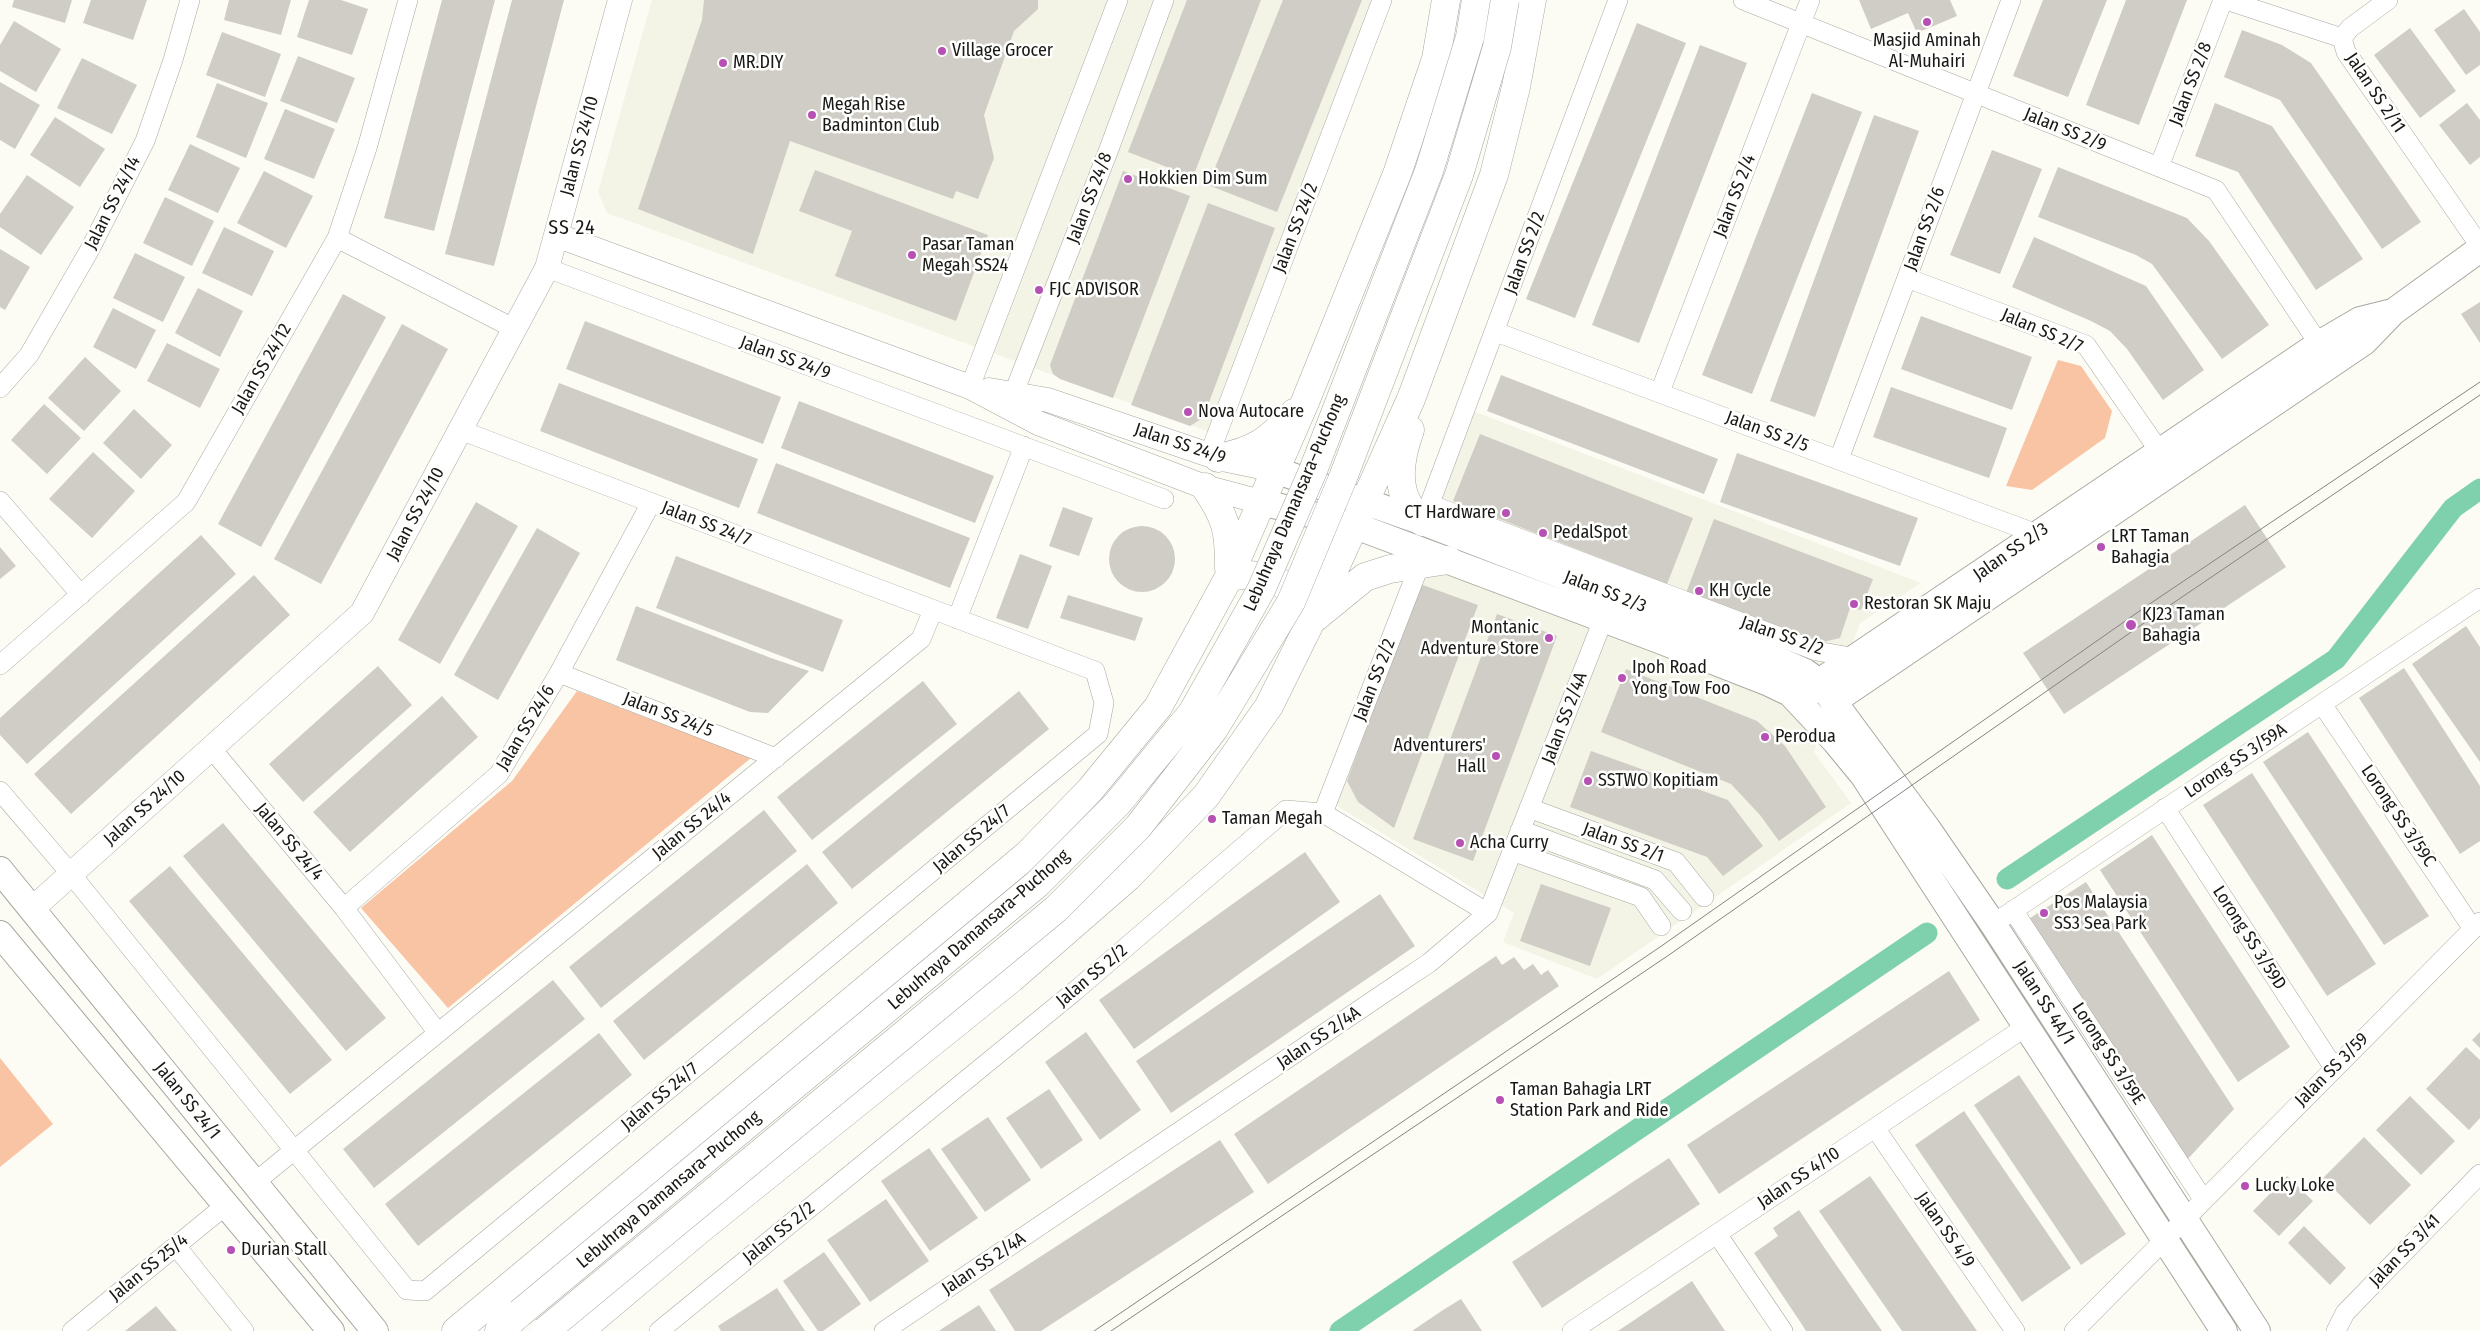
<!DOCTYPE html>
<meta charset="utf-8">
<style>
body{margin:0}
canvas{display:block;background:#fcfcf5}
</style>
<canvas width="2480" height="1331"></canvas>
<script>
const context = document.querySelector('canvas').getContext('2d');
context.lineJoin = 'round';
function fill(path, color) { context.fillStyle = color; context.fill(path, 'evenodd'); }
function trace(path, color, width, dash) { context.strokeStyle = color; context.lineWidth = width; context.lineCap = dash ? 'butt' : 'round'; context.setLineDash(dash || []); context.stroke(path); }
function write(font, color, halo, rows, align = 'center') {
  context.font = font + ' "Fira Sans Condensed",sans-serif'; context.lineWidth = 5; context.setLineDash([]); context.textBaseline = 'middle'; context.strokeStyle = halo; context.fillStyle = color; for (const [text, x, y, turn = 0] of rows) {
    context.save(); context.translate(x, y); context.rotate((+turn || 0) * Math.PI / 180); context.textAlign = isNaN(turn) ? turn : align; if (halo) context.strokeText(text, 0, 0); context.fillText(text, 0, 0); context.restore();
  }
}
fill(new Path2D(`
 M 652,0 L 1372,0 L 1210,432 L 607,213 L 598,192 Z
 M 1473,411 L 1921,583 L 1860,623 L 1814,752 L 1851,803 L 1597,979 L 1503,942 L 1514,913 L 1321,796 Z`), '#f3f4e5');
fill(new Path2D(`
 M 2058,360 L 2081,366 L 2112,411 L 2105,438 L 2032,490 L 2006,486 Z
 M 577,691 L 751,758 L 448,1008 L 361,908 L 512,781 Z
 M 0,1058 L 53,1124 L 0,1167 Z`), '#f9c4a4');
trace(new Path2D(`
 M 2007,879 L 2336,659 L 2453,508 L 2480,489
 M 1340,1331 L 1927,933`), '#7fd1ad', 21);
fill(new Path2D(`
 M 14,0 L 72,0 L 65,23 L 12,7 Z
 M 91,0 L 147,0 L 133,40 L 83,23 Z
 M 229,0 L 291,0 L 281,35 L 224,20 Z
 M 309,0 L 341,0 L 368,9 L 352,55 L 297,37 Z
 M 442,0 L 495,0 L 434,231 L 384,218 Z
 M 512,0 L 564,0 L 494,266 L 445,254 Z
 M 704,0 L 1038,0 L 1038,9 L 1014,31 L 984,115 L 994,158 L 978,199 L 956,191 L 953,199 L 790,141 L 753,254 L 638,209 L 702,20 Z
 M 1187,0 L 1261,0 L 1193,177 L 1128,152 Z
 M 1283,0 L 1362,0 L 1277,212 L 1208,185 Z
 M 1859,0 L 1950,0 L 1957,16 L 1917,33 L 1908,13 L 1871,29 Z
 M 2043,0 L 2107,0 L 2068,97 L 2013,76 Z
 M 2126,0 L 2187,0 L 2139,125 L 2086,105 Z
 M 2464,9 L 2480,32 L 2480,65 L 2466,75 L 2434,30 Z
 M 14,21 L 61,49 L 36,92 L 0,71 L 0,45 Z
 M 1637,23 L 1686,43 L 1575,318 L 1526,299 Z
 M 2410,28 L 2456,91 L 2420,118 L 2374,55 Z
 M 2242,30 L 2282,45 L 2311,63 L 2421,222 L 2382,249 L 2280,100 L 2224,77 Z
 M 222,32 L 281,54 L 265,97 L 206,75 Z
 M 1700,45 L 1747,63 L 1639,343 L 1592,325 Z
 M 298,56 L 355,78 L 337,123 L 280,101 Z
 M 82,58 L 137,85 L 112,134 L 57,108 Z
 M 0,82 L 40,105 L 15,149 L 0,140 Z
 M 217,83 L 268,103 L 246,158 L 196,137 Z
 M 1812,93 L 1862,112 L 1752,394 L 1702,375 Z
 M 2215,103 L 2272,126 L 2363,259 L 2316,290 L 2238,172 L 2195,156 Z
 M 2467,103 L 2480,120 L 2480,157 L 2470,165 L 2439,125 Z
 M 285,109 L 335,129 L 314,179 L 264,159 Z
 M 1874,115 L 1919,131 L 1815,417 L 1770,401 Z
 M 55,117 L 105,149 L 80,187 L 30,155 Z
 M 190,144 L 240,168 L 218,213 L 168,190 Z
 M 1992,150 L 2042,169 L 2000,274 L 1950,255 Z
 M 2058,167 L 2187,218 L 2209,241 L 2269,325 L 2222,359 L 2152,264 L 2136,255 L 2038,217 Z
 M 815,170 L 988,235 L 956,321 L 835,276 L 852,231 L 799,211 Z
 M 264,171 L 313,196 L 286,248 L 237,223 Z
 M 1123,171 L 1190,196 L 1113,398 L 1060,379 L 1053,374 L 1050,365 Z
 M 27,175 L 74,207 L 41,255 L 0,227 L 0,214 Z
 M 165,197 L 214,221 L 192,266 L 143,243 Z
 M 1208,203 L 1275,228 L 1203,418 L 1190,426 L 1131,405 Z
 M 224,227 L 274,251 L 252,296 L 202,273 Z
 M 2034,237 L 2146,286 L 2204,370 L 2163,400 L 2127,349 L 2110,331 L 2091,321 L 2012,287 Z
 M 0,249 L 30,267 L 5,310 L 0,307 Z
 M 135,253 L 185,277 L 163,322 L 113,298 Z
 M 198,288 L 243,311 L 220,357 L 175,333 Z
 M 343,294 L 386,317 L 261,547 L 218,524 Z
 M 2480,302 L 2480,343 L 2461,314 Z
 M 113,308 L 156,330 L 136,369 L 93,347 Z
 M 1921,316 L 2032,357 L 2012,410 L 1901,369 Z
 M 585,321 L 781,397 L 763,444 L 566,369 Z
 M 402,324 L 448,349 L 321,584 L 274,559 Z
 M 167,343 L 220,369 L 200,408 L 147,381 Z
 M 85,357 L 121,391 L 84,431 L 48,398 Z
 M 1501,375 L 1718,459 L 1704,494 L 1487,411 Z
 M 559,383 L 758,459 L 739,508 L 540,431 Z
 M 1891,387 L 2007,428 L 1989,478 L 1873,437 Z
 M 799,401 L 994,476 L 975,523 L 781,448 Z
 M 44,404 L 81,438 L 47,474 L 11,440 Z
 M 134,409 L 172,445 L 141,479 L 103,443 Z
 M 1480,434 L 1693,518 L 1667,584 L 1453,501 Z
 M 93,452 L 135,491 L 92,538 L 49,499 Z
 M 1737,453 L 1918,518 L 1900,566 L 1720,502 Z
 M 776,463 L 970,538 L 950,588 L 757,513 Z
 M 476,502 L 518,526 L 440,664 L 398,640 Z
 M 2245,505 L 2286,567 L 2064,714 L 2023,653 Z
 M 1063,507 L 1093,518 L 1079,556 L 1049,546 Z
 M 1714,519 L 1873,579 L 1861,610 L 1850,608 L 1840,638 L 1819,643 L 1686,593 Z
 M1109 559a33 33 0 1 1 66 0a33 33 0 1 1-66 0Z
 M 537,528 L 580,553 L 498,700 L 454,675 Z
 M 201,535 L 236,574 L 27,764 L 0,735 L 0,718 Z
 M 0,547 L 16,566 L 0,579 Z
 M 1020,554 L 1052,566 L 1028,629 L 996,618 Z
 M 676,556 L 843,620 L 823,672 L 656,608 Z
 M 254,575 L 290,615 L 71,814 L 34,774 Z
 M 1420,584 L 1478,605 L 1394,828 L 1358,802 L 1347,781 Z
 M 1068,595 L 1143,618 L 1135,641 L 1060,618 Z
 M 636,606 L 771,658 L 809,671 L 768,713 L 750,712 L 616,660 Z
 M 1497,614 L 1557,636 L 1473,861 L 1413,839 Z
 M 2466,626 L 2480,647 L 2480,762 L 2412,664 Z
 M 378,666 L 412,705 L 303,802 L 269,764 Z
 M 2404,668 L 2480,786 L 2480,841 L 2460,854 L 2359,698 Z
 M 1626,669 L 1757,721 L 1785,746 L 1826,807 L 1779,841 L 1760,815 L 1731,784 L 1601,732 Z
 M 923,681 L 957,724 L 812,840 L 777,797 Z
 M 1019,691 L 1049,729 L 852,889 L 822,852 Z
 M 442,696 L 478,737 L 350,852 L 313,812 Z
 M 2308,732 L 2429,916 L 2384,945 L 2263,762 Z
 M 1591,751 L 1728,800 L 1763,846 L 1723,876 L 1707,857 L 1570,807 Z
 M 2252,773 L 2376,964 L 2327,996 L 2203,805 Z
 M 764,810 L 797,851 L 601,1008 L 569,967 Z
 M 223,823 L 386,1018 L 346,1051 L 183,856 Z
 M 2152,835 L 2290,1047 L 2238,1082 L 2100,870 Z
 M 1305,852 L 1340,902 L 1134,1049 L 1099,1000 Z
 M 807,864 L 838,903 L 644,1060 L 613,1021 Z
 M 170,866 L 332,1060 L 290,1094 L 129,901 Z
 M 2086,882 L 2234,1109 L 2185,1162 L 2027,920 Z
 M 1541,884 L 1611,908 L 1590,966 L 1520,941 Z
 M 1380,894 L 1415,946 L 1171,1113 L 1136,1061 Z
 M 1496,956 L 1502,965 L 1514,957 L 1524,970 L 1533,964 L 1541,975 L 1548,970 L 1559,986 L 1268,1184 L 1234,1134 Z
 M 1949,971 L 1980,1020 L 1719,1194 L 1687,1145 Z
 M 553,980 L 585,1019 L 374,1188 L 343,1149 Z
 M 1086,1032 L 1141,1110 L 1100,1140 L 1045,1062 Z
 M 2480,1032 L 2480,1048 L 2472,1040 Z
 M 599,1033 L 632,1075 L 418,1246 L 385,1204 Z
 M 2466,1047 L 2480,1060 L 2480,1118 L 2469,1130 L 2426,1089 Z
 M 2019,1075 L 2126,1234 L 2081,1265 L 1974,1105 Z
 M 1049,1089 L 1083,1140 L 1041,1169 L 1006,1118 Z
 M 2410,1096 L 2455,1141 L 2421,1175 L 2376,1130 Z
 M 1964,1111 L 2071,1268 L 2022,1302 L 1915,1145 Z
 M 988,1117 L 1031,1180 L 985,1212 L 941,1149 Z
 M 2364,1137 L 2411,1185 L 2370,1225 L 2323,1178 Z
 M 1220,1140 L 1254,1192 L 1041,1331 L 1015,1331 L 989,1290 Z
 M 929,1148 L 978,1218 L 930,1251 L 881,1181 Z
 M 1669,1158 L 1700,1204 L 1542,1308 L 1512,1262 Z
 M 1870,1176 L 1882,1193 L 1977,1331 L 1902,1331 L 1866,1279 L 1819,1211 Z
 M 2287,1176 L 2313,1201 L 2279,1236 L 2253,1211 Z
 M 886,1199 L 929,1261 L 870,1302 L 827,1240 Z
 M 1799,1210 L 1828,1253 L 1882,1331 L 1806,1331 L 1801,1323 L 1754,1253 L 1778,1236 L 1773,1228 Z
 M 2304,1226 L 2346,1268 L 2330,1285 L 2288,1243 Z
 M 824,1252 L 861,1304 L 823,1331 L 818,1331 L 783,1281 Z
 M 1692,1281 L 1725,1331 L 1618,1331 L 1658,1304 Z
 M 777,1288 L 805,1331 L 721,1331 L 718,1326 Z
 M 1461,1299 L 1482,1331 L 1412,1331 L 1443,1310 Z
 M 979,1305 L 996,1331 L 939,1331 L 943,1328 Z
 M 156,1306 L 177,1331 L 125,1331 L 140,1319 Z`), '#d0ccc6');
const minor = new Path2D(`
 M 1743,0 L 2216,190 L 2319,344
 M 2226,0 L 2342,38 L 2346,52 L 2480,246
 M 2342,38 L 2350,28 L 2388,0
 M 2159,167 L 2223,0
 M 337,238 L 515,329
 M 547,268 L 1164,499
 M 1907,278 L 2086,345 L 2160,452
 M 1496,332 L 2037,534
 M 970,387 L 1118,0
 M 0,388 L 29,355 L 89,251 L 145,141 L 173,60 L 190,0
 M 1660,392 L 1810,0
 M 1013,395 L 1109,149 L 1164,0
 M 1209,455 L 1382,0
 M 1839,459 L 2011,0
 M 0,501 L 81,595
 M 1429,504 L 1817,651 L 1856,658
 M 1423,522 L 1618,0
 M 957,619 L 1024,446
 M 0,665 L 186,502 L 337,238 L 367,148 L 408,0
 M 559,673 L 776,758
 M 2322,704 L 2473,929
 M 211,748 L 344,908 L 438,1033
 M 0,791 L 71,874 L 407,1290 L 425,1291 L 1098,734 L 1104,703 L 1095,671 L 460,430
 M 1529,808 L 1676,862 L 1704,897
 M 2165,808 L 2334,1068
 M 1323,813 L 1420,564
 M 1520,830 L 1655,880 L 1682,911
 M 1512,851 L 1641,897 L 1661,926
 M 344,908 L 499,774 L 559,673 L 651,503
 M 2013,910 L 2203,1199
 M 1993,924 L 2480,598
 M 1875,1128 L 2015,1331
 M 254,1183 L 921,639 L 933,610
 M 1717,1234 L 1783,1331
 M 176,1246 L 244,1331
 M 72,1331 L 226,1205
 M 659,1331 L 1075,991 L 1286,810 L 1323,813 L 1488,913
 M 884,1331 L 1405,979 L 1429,963 L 1488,913 L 1603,620
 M 1572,1331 L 2027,1026
 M 2074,1331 L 2480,922
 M 2336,1331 L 2345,1313 L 2480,1174`);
const tertiary = new Path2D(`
 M 556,235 L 970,387 L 1038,423 L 1205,487 L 1261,502
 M 989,390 L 1048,400 L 1218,458 L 1275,470
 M 32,909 L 362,613 L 547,268 L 620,0`);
const secondary = new Path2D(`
 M 1275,470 L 1423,522 L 1753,649 L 1805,672 L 1819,682 L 1927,828 L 1993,924 L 2257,1331
 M 1261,502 L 1353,525 L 1659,640 L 1769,683 L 1790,693 L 1806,697
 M 1819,682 L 2319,344 L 2360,320 L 2392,312
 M 1790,693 L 1835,741 L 1863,775 L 2224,1331
 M 1834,701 L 2364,342 L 2393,312 L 2480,249
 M 0,870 L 375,1331
 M 0,934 L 331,1331`);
const motorway = new Path2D(`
 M 1410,430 C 1402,452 1395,481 1408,504 C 1411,510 1418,516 1423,522
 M 1218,458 C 1255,451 1268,441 1294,413
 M 1205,487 C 1227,519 1229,531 1229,568
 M 1229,577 C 1262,570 1292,581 1308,612
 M 1316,617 L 1365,577 L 1390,569 L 1448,560
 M 456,1331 L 1027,855 L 1090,790 L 1158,707 L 1229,577 L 1305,402 L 1397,174 L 1436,59 L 1446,0
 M 499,1331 L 520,1313
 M 579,1331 L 698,1231 L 1012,978 L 1128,877 L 1206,796 L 1269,706 L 1311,621 L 1411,399 L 1494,175 L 1516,87 L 1532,0`);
trace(minor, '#a8a8a1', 20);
trace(tertiary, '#a8a8a1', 25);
trace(secondary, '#a8a8a1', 28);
trace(motorway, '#a8a8a1', 29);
trace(minor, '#fff', 19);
trace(tertiary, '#fff', 24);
trace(secondary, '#fff', 26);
trace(motorway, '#fff', 28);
trace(new Path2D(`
 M 1094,1331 L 1660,947 L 2151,603 L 2480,382
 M 1111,1331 L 1666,957 L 2157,614 L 2480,395`), '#848480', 1);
const motorwayBridge = new Path2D(`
 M 520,1313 L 1037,884 L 1117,804 L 1192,713 L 1261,590 L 1312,473 L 1429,171 L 1470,37 L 1476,0
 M 545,1331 L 1056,909 L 1138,827 L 1214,729 L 1291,602 L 1342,480 L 1459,175 L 1497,47 L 1505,0`);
trace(motorwayBridge, '#a8a8a1', 29, []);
trace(motorwayBridge, '#fff', 28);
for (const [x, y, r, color] of [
 [1927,22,5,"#b750b4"],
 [942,51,5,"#b750b4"],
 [723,63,5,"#b750b4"],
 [812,115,5,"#b750b4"],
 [1128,179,5,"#b750b4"],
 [912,255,5,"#b750b4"],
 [1039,290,5,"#b750b4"],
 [1188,412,5,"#b750b4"],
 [1506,513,5,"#b750b4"],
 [1543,533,5,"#b750b4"],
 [2101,547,5,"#b750b4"],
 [1699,591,5,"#b750b4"],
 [1854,604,5,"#b750b4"],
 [2131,625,6,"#b750b4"],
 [1549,638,5,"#b750b4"],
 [1622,678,5,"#b750b4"],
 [1765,737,5,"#b750b4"],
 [1496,756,5,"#b750b4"],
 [1588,781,5,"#b750b4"],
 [1212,819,5,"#b750b4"],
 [1460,843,5,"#b750b4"],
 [2044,913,5,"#b750b4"],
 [1500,1100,5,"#b750b4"],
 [2245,1186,5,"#b750b4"],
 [231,1250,5,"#b750b4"]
]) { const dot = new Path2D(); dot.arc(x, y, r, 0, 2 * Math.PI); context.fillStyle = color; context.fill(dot); trace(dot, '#fffffe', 2); }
write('18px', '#181816', '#fffffe', [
 ["Masjid Aminah",1927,41,"center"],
 ["Al-Muhairi",1927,62,"center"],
 ["Village Grocer",952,51],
 ["MR.DIY",733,63],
 ["Megah Rise",822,105],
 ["Badminton Club",822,126],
 ["Hokkien Dim Sum",1138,179],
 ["Pasar Taman",922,245],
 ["Megah SS24",922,266],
 ["FJC ADVISOR",1049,290],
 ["Nova Autocare",1198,412],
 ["CT Hardware",1496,513,"right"],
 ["PedalSpot",1553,533],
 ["LRT Taman",2111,537],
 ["Bahagia",2111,558],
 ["KH Cycle",1709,591],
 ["Restoran SK Maju",1864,604],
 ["KJ23 Taman",2142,615],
 ["Bahagia",2142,636],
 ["Montanic",1539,628,"right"],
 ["Adventure Store",1539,649,"right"],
 ["Ipoh Road",1632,668],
 ["Yong Tow Foo",1632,689],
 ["Perodua",1775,737],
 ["Adventurers'",1486,746,"right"],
 ["Hall",1486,767,"right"],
 ["SSTWO Kopitiam",1598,781],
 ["Taman Megah",1222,819],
 ["Acha Curry",1470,843],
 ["Pos Malaysia",2054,903],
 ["SS3 Sea Park",2054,924],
 ["Taman Bahagia LRT",1510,1090],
 ["Station Park and Ride",1510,1111],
 ["Lucky Loke",2255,1186],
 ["Durian Stall",241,1250]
], 'left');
write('18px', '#181816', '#fffffe', [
 ["Jalan SS 2/8",2191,84,-69],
 ["Jalan SS 2/11",2375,93,56],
 ["Jalan SS 2/9",2065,130,22],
 ["Jalan SS 24/10",580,146,-75],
 ["Jalan SS 2/4",1735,196,-69],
 ["Jalan SS 24/8",1090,198,-69],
 ["Jalan SS 24/14",113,203,-63],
 ["Jalan SS 24/2",1296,228,-69],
 ["Jalan SS 2/6",1925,229,-70],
 ["Jalan SS 2/2",1525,253,-70],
 ["Jalan SS 2/7",2042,331,23],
 ["Jalan SS 24/9",785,358,20],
 ["Jalan SS 24/12",262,369,-60],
 ["Jalan SS 2/5",1767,432,20],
 ["Jalan SS 24/9",1180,444,18],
 ["Lebuhraya Damansara–Puchong",1295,503,-67],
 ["Jalan SS 24/10",416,514,-62],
 ["Jalan SS 24/7",706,524,21],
 ["Jalan SS 2/3",2011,552,-35],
 ["Jalan SS 2/3",1605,592,21],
 ["Jalan SS 2/2",1782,636,19],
 ["Jalan SS 2/2",1375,680,-69],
 ["Jalan SS 24/5",668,715,21],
 ["Jalan SS 2/4A",1565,718,-69],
 ["Jalan SS 24/6",526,728,-59],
 ["Lorong SS 3/59A",2236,761,-34],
 ["Jalan SS 24/10",145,808,-42],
 ["Lorong SS 3/59C",2398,816,56],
 ["Jalan SS 24/4",692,826,-39],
 ["Jalan SS 24/7",972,839,-40],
 ["Jalan SS 24/4",289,842,50],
 ["Jalan SS 2/1",1623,843,20],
 ["Lebuhraya Damansara–Puchong",979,930,-41],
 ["Lorong SS 3/59D",2249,938,57],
 ["Jalan SS 2/2",1092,976,-40],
 ["Jalan SS 4A/1",2044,1003,57],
 ["Jalan SS 2/4A",1319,1038,-34],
 ["Lorong SS 3/59E",2108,1054,57],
 ["Jalan SS 3/59",2332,1070,-45],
 ["Jalan SS 24/7",660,1097,-40],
 ["Jalan SS 24/1",187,1101,51],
 ["Jalan SS 4/10",1799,1178,-34],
 ["Lebuhraya Damansara–Puchong",669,1190,-40],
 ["Jalan SS 4/9",1945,1230,55],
 ["Jalan SS 2/2",779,1233,-39],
 ["Jalan SS 3/41",2405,1251,-46],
 ["Jalan SS 2/4A",984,1264,-34],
 ["Jalan SS 25/4",149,1268,-39]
]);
context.letterSpacing = '1px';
write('20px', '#181816', '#fffffe', [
 ["SS 24",572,228]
]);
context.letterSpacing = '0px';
</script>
